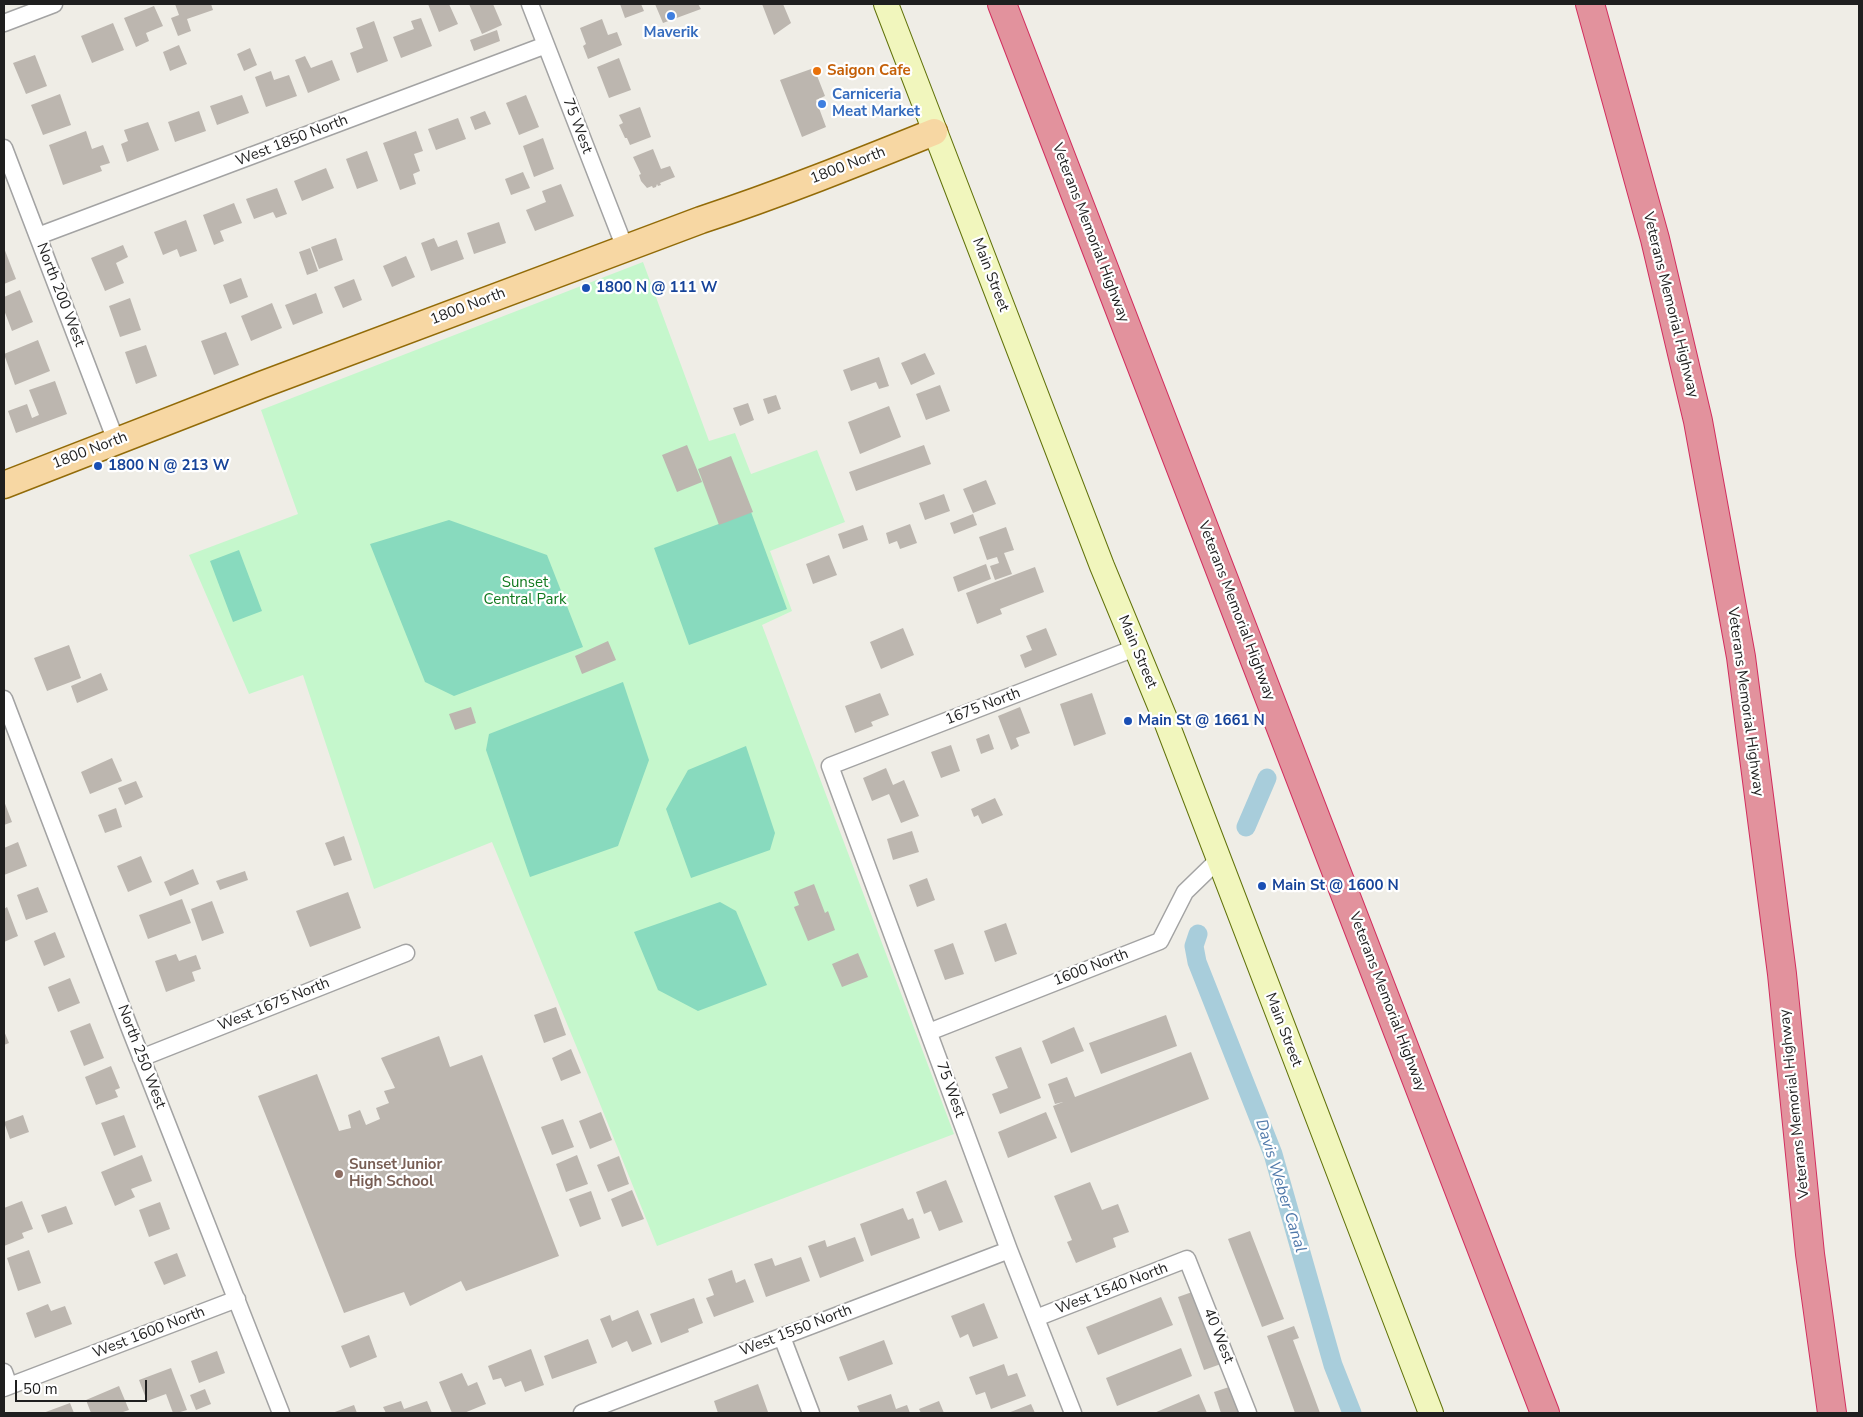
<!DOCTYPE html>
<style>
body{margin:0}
#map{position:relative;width:1863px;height:1417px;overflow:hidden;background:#efede6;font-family:"Nunito Sans",sans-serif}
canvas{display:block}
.frame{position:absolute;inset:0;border:5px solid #1f1f1f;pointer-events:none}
.scale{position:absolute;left:15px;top:1380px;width:132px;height:22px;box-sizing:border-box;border:2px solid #1f1f1f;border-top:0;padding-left:6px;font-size:15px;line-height:18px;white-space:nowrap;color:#1f1f1f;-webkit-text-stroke:4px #fff;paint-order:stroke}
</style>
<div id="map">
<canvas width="1863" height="1417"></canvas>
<div class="frame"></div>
<div class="scale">50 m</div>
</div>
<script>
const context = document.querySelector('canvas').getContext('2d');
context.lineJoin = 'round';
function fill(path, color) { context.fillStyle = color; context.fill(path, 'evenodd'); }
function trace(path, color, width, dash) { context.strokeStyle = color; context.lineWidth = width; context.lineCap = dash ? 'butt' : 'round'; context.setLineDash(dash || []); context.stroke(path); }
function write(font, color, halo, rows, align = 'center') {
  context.font = font + ' "Nunito Sans",sans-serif'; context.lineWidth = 4.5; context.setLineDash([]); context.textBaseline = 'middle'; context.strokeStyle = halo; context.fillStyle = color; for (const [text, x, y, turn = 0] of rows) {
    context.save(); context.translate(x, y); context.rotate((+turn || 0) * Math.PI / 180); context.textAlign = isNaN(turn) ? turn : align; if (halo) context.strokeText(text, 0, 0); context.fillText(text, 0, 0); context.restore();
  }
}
fill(new Path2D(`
 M 643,262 L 709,441 L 735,433 L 751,474 L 817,450 L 845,522 L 770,551 L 792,611 L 762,625 L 954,1134 L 657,1246 L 596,1094 L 492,842 L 374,889 L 303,675 L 249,694 L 189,555 L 298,514 L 261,410 Z`), '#c5f7cc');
fill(new Path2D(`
 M 751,512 L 787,609 L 689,645 L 654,548 Z
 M 449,520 L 547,555 L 583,647 L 454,696 L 425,682 L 370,544 Z
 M 239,550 L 262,611 L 233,622 L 210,561 Z
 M 623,682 L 649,760 L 618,846 L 530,877 L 486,750 L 489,734 Z
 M 746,746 L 775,833 L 770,850 L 691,878 L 666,809 L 688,770 Z
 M 720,902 L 736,911 L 767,985 L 698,1011 L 658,990 L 634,932 Z`), '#88dabe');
trace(new Path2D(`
 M 1246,827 L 1267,778
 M 1198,934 L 1194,946 L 1197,962 L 1273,1154 L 1333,1365 L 1352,1413`), '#a8cddb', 19);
fill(new Path2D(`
 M 175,4 L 211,4 L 213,10 L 187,19 L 191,31 L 178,36 L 171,18 L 179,15 Z
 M 428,4 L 449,4 L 458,24 L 439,32 Z
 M 469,4 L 493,4 L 502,25 L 482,34 Z
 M 620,4 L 641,4 L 644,11 L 625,18 Z
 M 655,4 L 698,4 L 701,9 L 663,23 Z
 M 762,4 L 783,4 L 791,23 L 774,35 Z
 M 154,6 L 163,26 L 146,33 L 149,41 L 136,47 L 124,18 Z
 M 421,18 L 432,46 L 401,58 L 393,37 L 414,29 L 411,21 Z
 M 602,19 L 608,35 L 617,32 L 622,45 L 588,59 L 583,46 L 586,44 L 580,28 Z
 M 374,21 L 388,61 L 357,73 L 350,53 L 363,48 L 356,28 Z
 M 113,23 L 124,50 L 92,63 L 81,36 Z
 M 497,30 L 500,41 L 474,51 L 470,40 Z
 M 179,45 L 187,64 L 170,71 L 163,52 Z
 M 250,48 L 257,65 L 244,71 L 237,54 Z
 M 35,55 L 47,86 L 26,94 L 13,63 Z
 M 305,56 L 311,68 L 332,60 L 340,80 L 308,93 L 295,60 Z
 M 619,58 L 631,90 L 609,98 L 597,67 Z
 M 814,68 L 825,96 L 816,100 L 826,127 L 802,137 L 780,80 Z
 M 271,71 L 274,80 L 289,75 L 297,96 L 266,107 L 255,77 Z
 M 60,94 L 71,125 L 43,135 L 31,105 Z
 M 242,95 L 249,113 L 217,125 L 210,106 Z
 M 526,95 L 539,127 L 519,135 L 506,103 Z
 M 640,107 L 651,137 L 630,145 L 627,138 L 625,138 L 619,125 L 623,123 L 619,115 Z
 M 199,111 L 206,131 L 175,142 L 168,122 Z
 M 485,111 L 491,124 L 475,130 L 470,117 Z
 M 458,118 L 466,139 L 436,150 L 428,129 Z
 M 148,122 L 159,150 L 127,162 L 121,144 L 128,141 L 124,130 Z
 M 86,131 L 92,149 L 103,145 L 110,163 L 100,166 L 102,171 L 63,185 L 49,145 Z
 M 416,131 L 423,151 L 414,154 L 420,171 L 413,174 L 416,184 L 400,190 L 383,143 Z
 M 543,138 L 554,169 L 534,177 L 523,146 Z
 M 653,149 L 661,169 L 670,166 L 675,177 L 660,183 L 661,185 L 658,186 L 657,184 L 656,187 L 653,188 L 652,186 L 647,188 L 641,181 L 639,175 L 641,174 L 633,157 Z
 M 367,151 L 378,181 L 357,189 L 346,159 Z
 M 326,168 L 334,188 L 302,201 L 294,181 Z
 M 523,172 L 530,188 L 511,195 L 505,179 Z
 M 561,184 L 574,216 L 535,231 L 526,210 L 546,202 L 542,191 Z
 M 277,188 L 287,214 L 276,218 L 273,212 L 254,219 L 246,199 Z
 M 234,203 L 242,223 L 220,231 L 224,241 L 214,245 L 203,215 Z
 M 186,220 L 197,251 L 180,257 L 177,249 L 163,255 L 154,232 Z
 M 499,222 L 506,243 L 474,254 L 467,233 Z
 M 336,238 L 343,260 L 319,269 L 311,247 Z
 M 434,238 L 438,247 L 457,240 L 464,259 L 431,271 L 421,243 Z
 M 123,245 L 128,257 L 116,263 L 124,283 L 105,291 L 91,258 Z
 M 4,248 L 16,279 L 4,284 Z
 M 310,248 L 318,271 L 307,275 L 299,252 Z
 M 406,256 L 415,277 L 392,287 L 383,266 Z
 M 241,278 L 248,297 L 230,304 L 223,285 Z
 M 354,279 L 362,300 L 343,308 L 334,287 Z
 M 20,290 L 33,322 L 12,331 L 4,310 L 4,297 Z
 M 316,293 L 323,313 L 293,325 L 285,305 Z
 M 130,298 L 141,330 L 120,337 L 109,306 Z
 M 272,303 L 282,328 L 251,341 L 241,316 Z
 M 226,332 L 239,365 L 214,375 L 201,341 Z
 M 38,340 L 50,371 L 15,385 L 4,354 Z
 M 146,345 L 157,376 L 136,384 L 125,352 Z
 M 925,353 L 935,374 L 911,385 L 901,363 Z
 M 879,357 L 889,386 L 879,389 L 876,382 L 851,391 L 843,370 Z
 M 55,381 L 67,414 L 16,433 L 8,411 L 27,404 L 32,418 L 39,415 L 29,390 Z
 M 940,385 L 950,411 L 926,420 L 916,394 Z
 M 776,395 L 781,409 L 768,414 L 763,399 Z
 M 748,403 L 754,420 L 740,426 L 733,408 Z
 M 889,406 L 901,437 L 860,454 L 848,422 Z
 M 687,445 L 702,482 L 677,492 L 662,455 Z
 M 924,445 L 931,464 L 856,491 L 849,472 Z
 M 731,456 L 753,512 L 719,525 L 698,469 Z
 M 986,480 L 996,504 L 973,513 L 963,489 Z
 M 944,494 L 950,511 L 925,520 L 919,503 Z
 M 973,514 L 977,525 L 954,534 L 950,523 Z
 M 910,524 L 917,543 L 900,549 L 897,541 L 889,544 L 886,533 Z
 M 863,525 L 868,540 L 843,549 L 838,534 Z
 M 1006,527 L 1014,550 L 1004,553 L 1012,574 L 995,580 L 990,566 L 999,563 L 997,557 L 987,560 L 979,537 Z
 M 829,555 L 837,575 L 813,584 L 806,564 Z
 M 986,564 L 991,579 L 958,592 L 953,577 Z
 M 1035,567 L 1044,592 L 1000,609 L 1002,614 L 977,624 L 966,593 Z
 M 903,628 L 914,655 L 881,669 L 870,642 Z
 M 1046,628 L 1057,655 L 1025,668 L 1020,655 L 1032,650 L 1026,636 Z
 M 608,641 L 616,660 L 582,674 L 575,656 Z
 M 69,645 L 81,678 L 47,691 L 34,658 Z
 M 101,673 L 108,690 L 77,703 L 71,686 Z
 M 880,693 L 889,715 L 871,722 L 873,726 L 855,733 L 845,706 Z
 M 1092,693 L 1106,734 L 1074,746 L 1060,704 Z
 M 471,707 L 476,723 L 455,730 L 449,714 Z
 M 1020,707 L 1030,733 L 1016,738 L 1019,746 L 1011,750 L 998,716 Z
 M 989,734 L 994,749 L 981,754 L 976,739 Z
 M 951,745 L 960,771 L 941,778 L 931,752 Z
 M 112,758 L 122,781 L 90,794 L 81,772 Z
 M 886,768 L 893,785 L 904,780 L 919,816 L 901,823 L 889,794 L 872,801 L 863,778 Z
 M 136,781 L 143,797 L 125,805 L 118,788 Z
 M 995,798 L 1003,815 L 982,824 L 978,815 L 974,817 L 971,809 Z
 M 4,801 L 12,822 L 4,825 Z
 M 116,808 L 122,827 L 105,833 L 98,815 Z
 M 912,831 L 919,852 L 893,860 L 887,839 Z
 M 344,836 L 352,860 L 334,866 L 325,843 Z
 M 18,842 L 27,866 L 4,875 L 4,848 Z
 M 141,856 L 152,882 L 128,892 L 117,866 Z
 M 193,869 L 199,884 L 170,896 L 164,882 Z
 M 245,871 L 248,880 L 220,890 L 216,881 Z
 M 927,878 L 935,900 L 917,907 L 909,885 Z
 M 814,884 L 825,913 L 828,911 L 835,930 L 808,941 L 794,907 L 799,905 L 794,892 Z
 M 38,887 L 48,912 L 26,920 L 17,895 Z
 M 348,892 L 361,928 L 310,947 L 296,911 Z
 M 182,899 L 191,923 L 148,939 L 139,915 Z
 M 212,901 L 224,933 L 202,941 L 191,909 Z
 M 7,907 L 18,936 L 4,942 L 4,909 Z
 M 1006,923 L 1017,954 L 995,962 L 984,931 Z
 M 55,932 L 65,957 L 44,966 L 34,941 Z
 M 953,943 L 964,974 L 945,980 L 934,950 Z
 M 858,953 L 868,977 L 842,987 L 832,964 Z
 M 176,954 L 179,961 L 196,955 L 201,969 L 192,972 L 195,981 L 166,992 L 155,961 Z
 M 70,978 L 80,1003 L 58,1012 L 48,987 Z
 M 556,1007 L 566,1035 L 544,1043 L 534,1015 Z
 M 1166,1015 L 1177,1046 L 1101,1074 L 1089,1043 Z
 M 90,1023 L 104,1058 L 84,1066 L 70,1031 Z
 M 1074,1027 L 1084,1051 L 1051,1064 L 1042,1041 Z
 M 4,1031 L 9,1043 L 4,1045 Z
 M 439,1036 L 450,1067 L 482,1055 L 559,1256 L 466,1291 L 461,1281 L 410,1306 L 404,1292 L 344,1313 L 258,1096 L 317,1074 L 339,1131 L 351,1128 L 348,1115 L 360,1110 L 366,1125 L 380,1119 L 376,1108 L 389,1103 L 384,1091 L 395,1088 L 381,1058 Z
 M 1021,1047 L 1041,1098 L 1000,1114 L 992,1094 L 1008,1088 L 995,1057 Z
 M 571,1049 L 581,1073 L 561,1081 L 552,1058 Z
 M 1191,1052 L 1209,1099 L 1071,1153 L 1053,1106 L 1063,1102 L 1055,1104 L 1048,1084 L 1067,1077 L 1075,1097 Z
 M 111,1066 L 120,1088 L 115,1090 L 118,1097 L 96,1105 L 85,1077 Z
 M 601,1112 L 612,1140 L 590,1149 L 579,1121 Z
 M 1046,1112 L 1057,1138 L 1008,1158 L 998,1132 Z
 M 23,1115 L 29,1132 L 10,1139 L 4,1122 Z
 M 124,1115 L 136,1147 L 114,1156 L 101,1123 Z
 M 563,1119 L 574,1147 L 552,1155 L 541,1127 Z
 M 142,1155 L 152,1181 L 131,1189 L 135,1197 L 115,1206 L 101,1172 Z
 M 577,1155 L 588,1184 L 566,1192 L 556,1164 Z
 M 619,1156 L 629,1184 L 608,1192 L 597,1165 Z
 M 946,1180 L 963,1222 L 939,1231 L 931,1211 L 924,1214 L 916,1192 Z
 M 1090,1182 L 1102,1210 L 1118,1204 L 1129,1232 L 1113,1238 L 1116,1247 L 1076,1263 L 1067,1242 L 1072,1240 L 1054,1196 Z
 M 632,1190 L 644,1219 L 622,1227 L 611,1199 Z
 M 591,1191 L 601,1219 L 580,1227 L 569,1199 Z
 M 22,1201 L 33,1229 L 22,1233 L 24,1238 L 4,1246 L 4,1208 Z
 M 160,1202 L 170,1229 L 149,1237 L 139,1210 Z
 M 66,1206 L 73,1224 L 48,1233 L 41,1215 Z
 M 903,1208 L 908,1220 L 913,1218 L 920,1238 L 871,1256 L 860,1224 Z
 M 1250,1231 L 1284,1319 L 1262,1327 L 1228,1239 Z
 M 855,1237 L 864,1261 L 820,1278 L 808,1246 L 825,1240 L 827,1247 Z
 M 29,1250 L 41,1283 L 18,1291 L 7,1258 Z
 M 177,1253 L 186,1276 L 164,1285 L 154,1262 Z
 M 801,1257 L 810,1281 L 766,1297 L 754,1264 L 772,1258 L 775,1266 Z
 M 732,1270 L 736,1283 L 745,1279 L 754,1302 L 714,1317 L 706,1298 L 714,1295 L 708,1279 Z
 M 1195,1291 L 1221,1364 L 1204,1370 L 1178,1297 Z
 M 1161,1297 L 1173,1325 L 1098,1355 L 1086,1327 Z
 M 694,1298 L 703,1323 L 688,1329 L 689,1332 L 661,1343 L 650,1314 Z
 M 984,1303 L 998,1338 L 973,1347 L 968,1334 L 960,1338 L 951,1316 Z
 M 48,1304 L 51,1311 L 65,1306 L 72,1324 L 35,1338 L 26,1313 Z
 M 638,1310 L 652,1344 L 632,1352 L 627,1341 L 612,1348 L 600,1319 L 610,1315 L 612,1321 Z
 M 1294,1326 L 1299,1338 L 1293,1340 L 1320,1413 L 1295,1413 L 1267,1336 Z
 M 369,1335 L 377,1357 L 350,1368 L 341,1346 Z
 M 588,1339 L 597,1363 L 552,1379 L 544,1356 Z
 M 884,1340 L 893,1364 L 848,1381 L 839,1357 Z
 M 1181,1348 L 1192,1376 L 1117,1406 L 1106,1378 Z
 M 531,1349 L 544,1385 L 525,1392 L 521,1381 L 505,1387 L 501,1378 L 493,1380 L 488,1366 Z
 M 217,1351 L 225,1373 L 199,1383 L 191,1361 Z
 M 1004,1364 L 1008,1376 L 1017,1373 L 1026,1396 L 991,1409 L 985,1392 L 976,1395 L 969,1377 Z
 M 171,1368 L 187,1410 L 177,1413 L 173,1413 L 166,1394 L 147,1401 L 139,1380 Z
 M 462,1373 L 468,1386 L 477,1382 L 486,1404 L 464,1413 L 452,1413 L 439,1382 Z
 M 758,1384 L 768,1412 L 718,1413 L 714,1401 Z
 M 119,1386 L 129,1410 L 120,1413 L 91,1413 L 86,1400 Z
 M 1232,1386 L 1241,1413 L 1221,1413 L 1214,1392 Z
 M 205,1389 L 211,1404 L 196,1410 L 190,1395 Z
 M 891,1394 L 896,1409 L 907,1405 L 910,1413 L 860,1413 L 857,1406 Z
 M 1199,1394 L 1207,1413 L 1154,1413 Z
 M 401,1401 L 404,1409 L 427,1401 L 432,1413 L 386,1413 L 383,1407 Z
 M 939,1401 L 944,1413 L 921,1413 L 919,1409 Z
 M 70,1403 L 74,1413 L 43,1413 Z
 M 1031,1404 L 1035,1413 L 1008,1413 Z
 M 354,1405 L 357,1413 L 332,1413 Z`), '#bcb6af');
const minor = new Path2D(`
 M 530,4 L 625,248
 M 4,23 L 54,4
 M 4,148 L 116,441
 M 38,236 L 546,45
 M 4,699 L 130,1029 L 281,1413
 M 929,1032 L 1160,941 L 1185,892 L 1218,860
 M 141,1058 L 406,953
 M 1036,1318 L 1187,1259 L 1248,1413
 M 782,1337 L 811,1413
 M 4,1372 L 9,1386
 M 4,1388 L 237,1299
 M 582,1413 L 1009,1250
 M 1073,1413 L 1009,1250 L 830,766 L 1135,648`);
const secondary = new Path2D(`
 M 886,4 L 1102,566 L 1164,716 L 1431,1413`);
const primary = new Path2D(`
 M 4,485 L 261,385 L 701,220 C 780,194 857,163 934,132`);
const motorway = new Path2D(`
 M 1002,4 L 1545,1413
 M 1590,4 L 1655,239 L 1698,421 L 1741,657 L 1782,974 L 1810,1254 L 1832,1413`);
trace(minor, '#a3a3a3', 19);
trace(secondary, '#61720a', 26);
trace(primary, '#926b08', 29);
trace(motorway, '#d22e5e', 30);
trace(minor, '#fff', 16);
trace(secondary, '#f1f6bd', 24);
trace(primary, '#f7d7a3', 26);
trace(motorway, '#e2929d', 28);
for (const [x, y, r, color] of [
 [671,16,5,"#3f7fe0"],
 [817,71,5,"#e8710a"],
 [822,104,5,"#3f7fe0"],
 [586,288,5,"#1a4fb4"],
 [98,466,5,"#1a4fb4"],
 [1128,721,5,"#1a4fb4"],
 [1262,886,5,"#1a4fb4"],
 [339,1174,5,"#8d6e63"]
]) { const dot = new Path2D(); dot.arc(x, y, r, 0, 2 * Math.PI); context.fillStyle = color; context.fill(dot); trace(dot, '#fff', 2); }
write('bold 15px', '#366cbe', '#fff', [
 ["Maverik",671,33],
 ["Carniceria",832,95,"left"],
 ["Meat Market",832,112,"left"]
]);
write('bold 15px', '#c56008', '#fff', [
 ["Saigon Cafe",827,71]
], 'left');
write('15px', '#1f1f1f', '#fff', [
 ["75 West",577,126,69],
 ["West 1850 North",292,141,-21],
 ["1800 North",848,166,-21],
 ["Veterans Memorial Highway",1090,233,69],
 ["Main Street",990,275,69],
 ["North 200 West",60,295,69],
 ["Veterans Memorial Highway",1670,305,76],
 ["1800 North",468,307,-21],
 ["1800 North",90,451,-21],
 ["Veterans Memorial Highway",1236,611,69],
 ["Main Street",1137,652,67],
 ["Veterans Memorial Highway",1745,702,82],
 ["1675 North",983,707,-21],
 ["1600 North",1091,968,-21],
 ["Veterans Memorial Highway",1387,1002,69],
 ["West 1675 North",274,1005,-22],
 ["Main Street",1283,1030,69],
 ["North 250 West",141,1057,69],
 ["75 West",950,1090,70],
 ["Veterans Memorial Highway",1795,1104,-96],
 ["West 1540 North",1112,1289,-21],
 ["West 1550 North",796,1331,-21],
 ["West 1600 North",149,1333,-21],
 ["40 West",1218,1336,68]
]);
write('bold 15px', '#164399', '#fff', [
 ["1800 N @ 111 W",596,288],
 ["1800 N @ 213 W",108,466],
 ["Main St @ 1661 N",1138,721],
 ["Main St @ 1600 N",1272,886]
], 'left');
write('15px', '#11791f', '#fff', [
 ["Sunset",525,583],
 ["Central Park",525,600]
]);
write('bold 15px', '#785e54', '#fff', [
 ["Sunset Junior",349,1165],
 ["High School",349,1182]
], 'left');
write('italic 16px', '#5079aa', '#fff', [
 ["Davis Weber Canal",1280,1186,73]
]);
</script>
